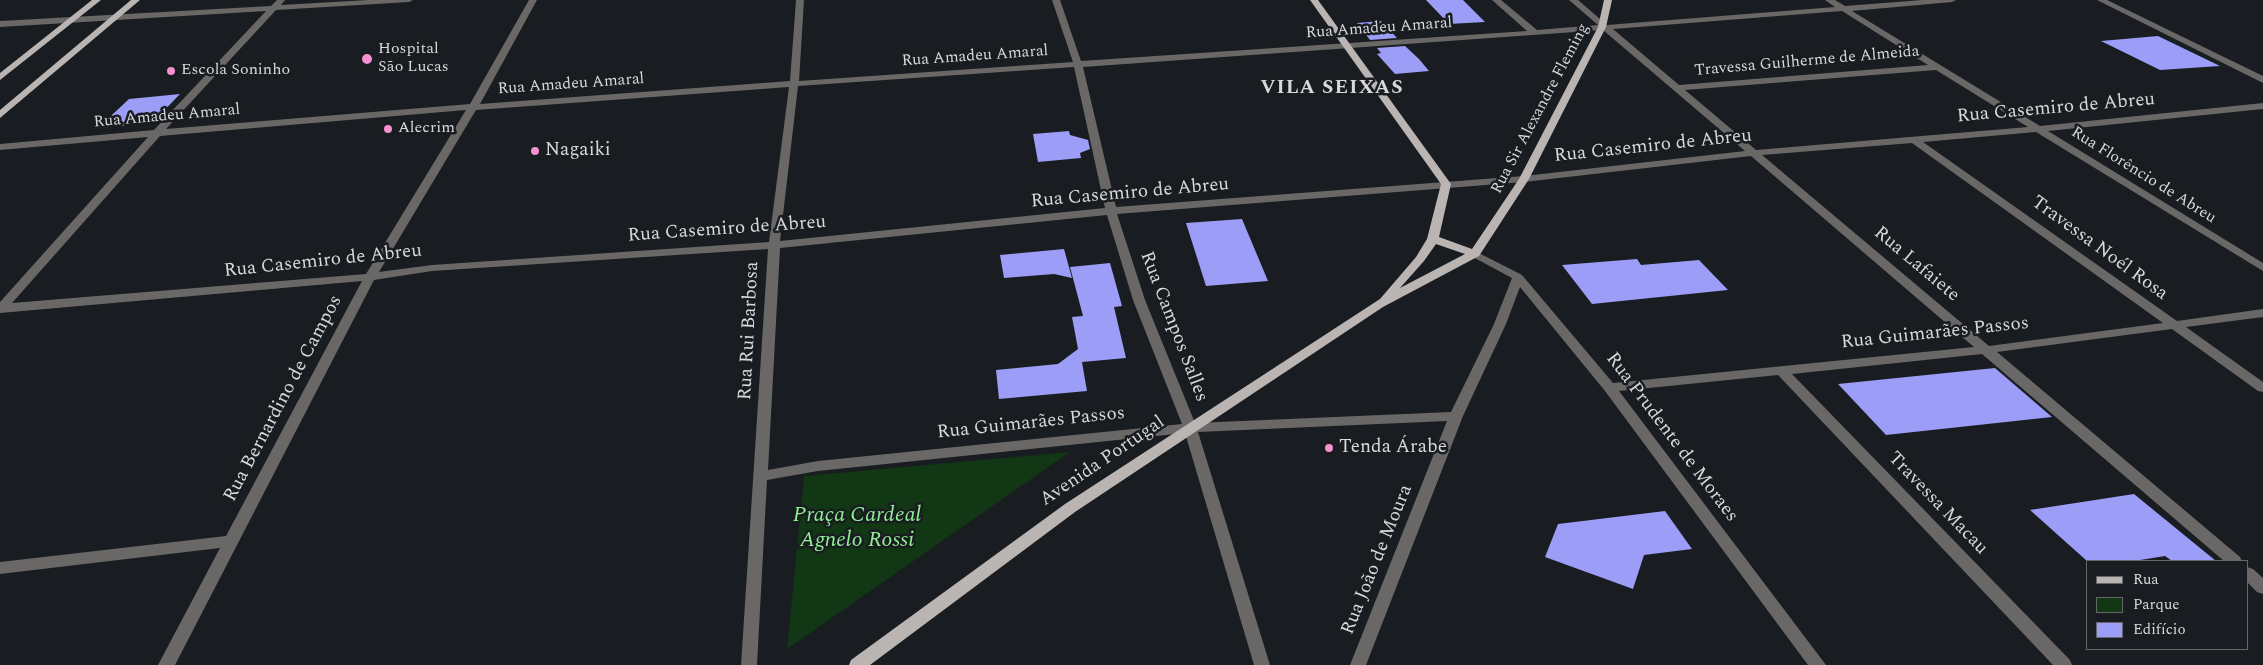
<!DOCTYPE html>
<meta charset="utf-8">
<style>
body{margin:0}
#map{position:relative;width:2263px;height:665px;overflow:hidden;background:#191c20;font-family:Spectral,serif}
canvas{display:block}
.legend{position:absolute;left:2086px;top:560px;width:162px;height:90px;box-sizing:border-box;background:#191c20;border:1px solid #65676b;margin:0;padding:6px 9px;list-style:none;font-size:15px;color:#d6d8db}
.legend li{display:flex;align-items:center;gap:10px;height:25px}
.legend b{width:25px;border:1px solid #65676b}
</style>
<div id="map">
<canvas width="2263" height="665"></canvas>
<ul class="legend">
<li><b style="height:6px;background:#bab4b3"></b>Rua</li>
<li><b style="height:14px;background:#113714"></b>Parque</li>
<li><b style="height:14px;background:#9b9df6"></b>Edifício</li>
</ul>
</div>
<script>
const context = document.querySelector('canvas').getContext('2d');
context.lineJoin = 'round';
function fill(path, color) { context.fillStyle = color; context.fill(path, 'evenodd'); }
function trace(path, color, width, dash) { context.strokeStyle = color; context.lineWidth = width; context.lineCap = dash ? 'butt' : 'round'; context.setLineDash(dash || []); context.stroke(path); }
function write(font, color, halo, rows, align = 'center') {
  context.font = font + ' Spectral,serif'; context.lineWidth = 5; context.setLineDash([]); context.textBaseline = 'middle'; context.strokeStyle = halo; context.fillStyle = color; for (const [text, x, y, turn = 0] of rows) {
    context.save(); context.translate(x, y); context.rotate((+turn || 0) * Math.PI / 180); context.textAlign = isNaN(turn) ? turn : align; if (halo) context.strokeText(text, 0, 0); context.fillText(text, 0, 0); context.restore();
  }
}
fill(new Path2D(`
 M 1070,452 L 787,649 L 804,476 Z`), '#113714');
fill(new Path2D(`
 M 1426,0 L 1463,0 L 1485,22 L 1449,24 Z
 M 1381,21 L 1397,38 L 1370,40 L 1357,23 Z
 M 2158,36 L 2220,66 L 2160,70 L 2101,41 Z
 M 1405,46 L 1419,59 L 1429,71 L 1395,74 L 1377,54 L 1381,53 L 1377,48 Z
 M 180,94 L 154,121 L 142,124 L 98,128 L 129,99 Z
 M 1069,131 L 1070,135 L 1088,140 L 1090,149 L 1080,153 L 1081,158 L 1038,162 L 1033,134 Z
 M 1242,219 L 1268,281 L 1206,286 L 1186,223 Z
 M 1064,249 L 1072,278 L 1054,274 L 1004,278 L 1000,255 Z
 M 1637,259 L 1641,265 L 1699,260 L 1728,290 L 1592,304 L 1562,265 Z
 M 1110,263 L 1122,306 L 1114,307 L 1126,358 L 1082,362 L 1087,391 L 999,399 L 996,370 L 1058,364 L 1078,349 L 1072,317 L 1083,316 L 1070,267 Z
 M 1995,368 L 2052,417 L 1886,435 L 1838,384 Z
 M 2134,494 L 2216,561 L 2172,561 L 2165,556 L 2134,561 L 2087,561 L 2030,510 Z
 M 1665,511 L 1692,549 L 1644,555 L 1633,589 L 1545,557 L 1558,524 Z`), '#9b9df6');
fill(new Path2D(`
 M 277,0 L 285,0 L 281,5 L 368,0 L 413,0 L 409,2 L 276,10 L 166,129 L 470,104 L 529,0 L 537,0 L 480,104 L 790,81 L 796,0 L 804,0 L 799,81 L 1073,62 L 1052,0 L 1060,0 L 1081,61 L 1527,31 L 1492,0 L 1501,0 L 1537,30 L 1598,25 L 1569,0 L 1578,0 L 1607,25 L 1835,7 L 1825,0 L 1835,0 L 1845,6 L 1922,0 L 1956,0 L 1952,2 L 1852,11 L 2040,126 L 2263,103 L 2263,109 L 2048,131 L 2263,263 L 2263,271 L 2036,132 L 1923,142 L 2177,321 L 2263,309 L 2263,317 L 2186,327 L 2263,382 L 2263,392 L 2258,391 L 2172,329 L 1997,352 L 2240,557 L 2242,561 L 2224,561 L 1982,354 L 1792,374 L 2070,660 L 2072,665 L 2053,665 L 1778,375 L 1619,391 L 1826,665 L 1808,665 L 1605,391 L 1520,287 L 1506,324 L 1463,416 L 1366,665 L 1350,665 L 1447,421 L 1198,432 L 1270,665 L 1254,665 L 1185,433 L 818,471 L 767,480 L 757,665 L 741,665 L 768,249 L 432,271 L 374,280 L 175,665 L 158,665 L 220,548 L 0,574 L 0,562 L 226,536 L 362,281 L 0,313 L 0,302 L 148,137 L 0,150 L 0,144 L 154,130 L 266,11 L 0,27 L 0,21 L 271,6 ZM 1842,11 L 1928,65 L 1679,85 L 1613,29 ZM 1603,30 L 1745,151 L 1524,176 L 1116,207 L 1083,67 ZM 1074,67 L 1105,208 L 780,241 L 798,86 ZM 1936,70 L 2028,127 L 1756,150 L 1685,90 ZM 789,87 L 769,242 L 432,265 L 379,272 L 476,110 ZM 466,110 L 366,274 L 12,303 L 160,136 ZM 1912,143 L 2163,323 L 1989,346 L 1762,155 ZM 1751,156 L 1974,347 L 1613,383 L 1522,275 L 1475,251 L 1471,252 L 1469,254 L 1471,256 L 1512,278 L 1494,324 L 1451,412 L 1195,423 L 1145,300 L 1117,214 L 1524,182 ZM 1107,215 L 1133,300 L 1182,424 L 818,461 L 768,470 L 780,248 Z
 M 2097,0 L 2107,0 L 2263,76 L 2263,83 Z
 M 2247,567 L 2253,569 L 2263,578 L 2263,594 L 2257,592 L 2247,582 Z`), '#6a6767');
fill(new Path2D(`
 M 92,0 L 101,0 L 0,80 L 0,73 Z
 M 131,0 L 140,0 L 0,118 L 0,110 Z
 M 1310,0 L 1318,0 L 1451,184 L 1439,237 L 1472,249 L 1519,179 L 1598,27 L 1604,0 L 1612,0 L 1606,27 L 1529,179 L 1479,256 L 1383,307 L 1075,512 L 870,665 L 849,665 L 851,660 L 1065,504 L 1380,299 L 1416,257 L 1427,239 L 1441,184 ZM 1436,244 L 1465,254 L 1400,288 L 1424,261 Z`), '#bab4b3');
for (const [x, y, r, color] of [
 [367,59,6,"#f690d0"],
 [171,71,5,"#f690d0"],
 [388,129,5,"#f690d0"],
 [535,151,5,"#f690d0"],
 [1329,448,5,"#f690d0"]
]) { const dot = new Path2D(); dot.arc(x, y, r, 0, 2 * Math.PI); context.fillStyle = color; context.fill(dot); trace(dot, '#191c20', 2); }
write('16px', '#d6d8db', '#191c20', [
 ["Rua Amadeu Amaral",1379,29,-4],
 ["Rua Amadeu Amaral",975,57,-4],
 ["Travessa Guilherme de Almeida",1807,62,-5],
 ["Rua Amadeu Amaral",571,85,-4],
 ["Rua Sir Alexandre Fleming",1541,109,-62],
 ["Rua Amadeu Amaral",167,117,-5],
 ["Rua Florêncio de Abreu",2143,176,32]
]);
write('16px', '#d6d8db', '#191c20', [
 ["Hospital",378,50],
 ["São Lucas",378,68],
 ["Escola Soninho",181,71],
 ["Alecrim",398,129]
], 'left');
write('19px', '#d6d8db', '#191c20', [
 ["Rua Casemiro de Abreu",2056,109,-5],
 ["Rua Casemiro de Abreu",1653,147,-6],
 ["Rua Casemiro de Abreu",1130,194,-5],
 ["Rua Casemiro de Abreu",727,230,-4],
 ["Travessa Noél Rosa",2099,249,36],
 ["Rua Casemiro de Abreu",323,262,-6],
 ["Rua Lafaiete",1916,265,40],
 ["Rua Campos Salles",1173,327,69],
 ["Rua Rui Barbosa",750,331,-87],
 ["Rua Guimarães Passos",1935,334,-6],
 ["Rua Bernardino de Campos",284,399,-62],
 ["Rua Guimarães Passos",1031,424,-6],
 ["Rua Prudente de Moraes",1671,438,53],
 ["Avenida Portugal",1103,462,-34],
 ["Travessa Macau",1937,504,46],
 ["Rua João de Moura",1378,560,-68]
]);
write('19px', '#d6d8db', '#191c20', [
 ["Nagaiki",545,151],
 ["Tenda Árabe",1339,448]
], 'left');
context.letterSpacing = '1px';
write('bold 20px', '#d6d8db', '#191c20', [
 ["VILA SEIXAS",1332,89]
]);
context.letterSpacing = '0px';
write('italic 22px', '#8ef092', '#191c20', [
 ["Praça Cardeal",857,517],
 ["Agnelo Rossi",857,542]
]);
</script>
